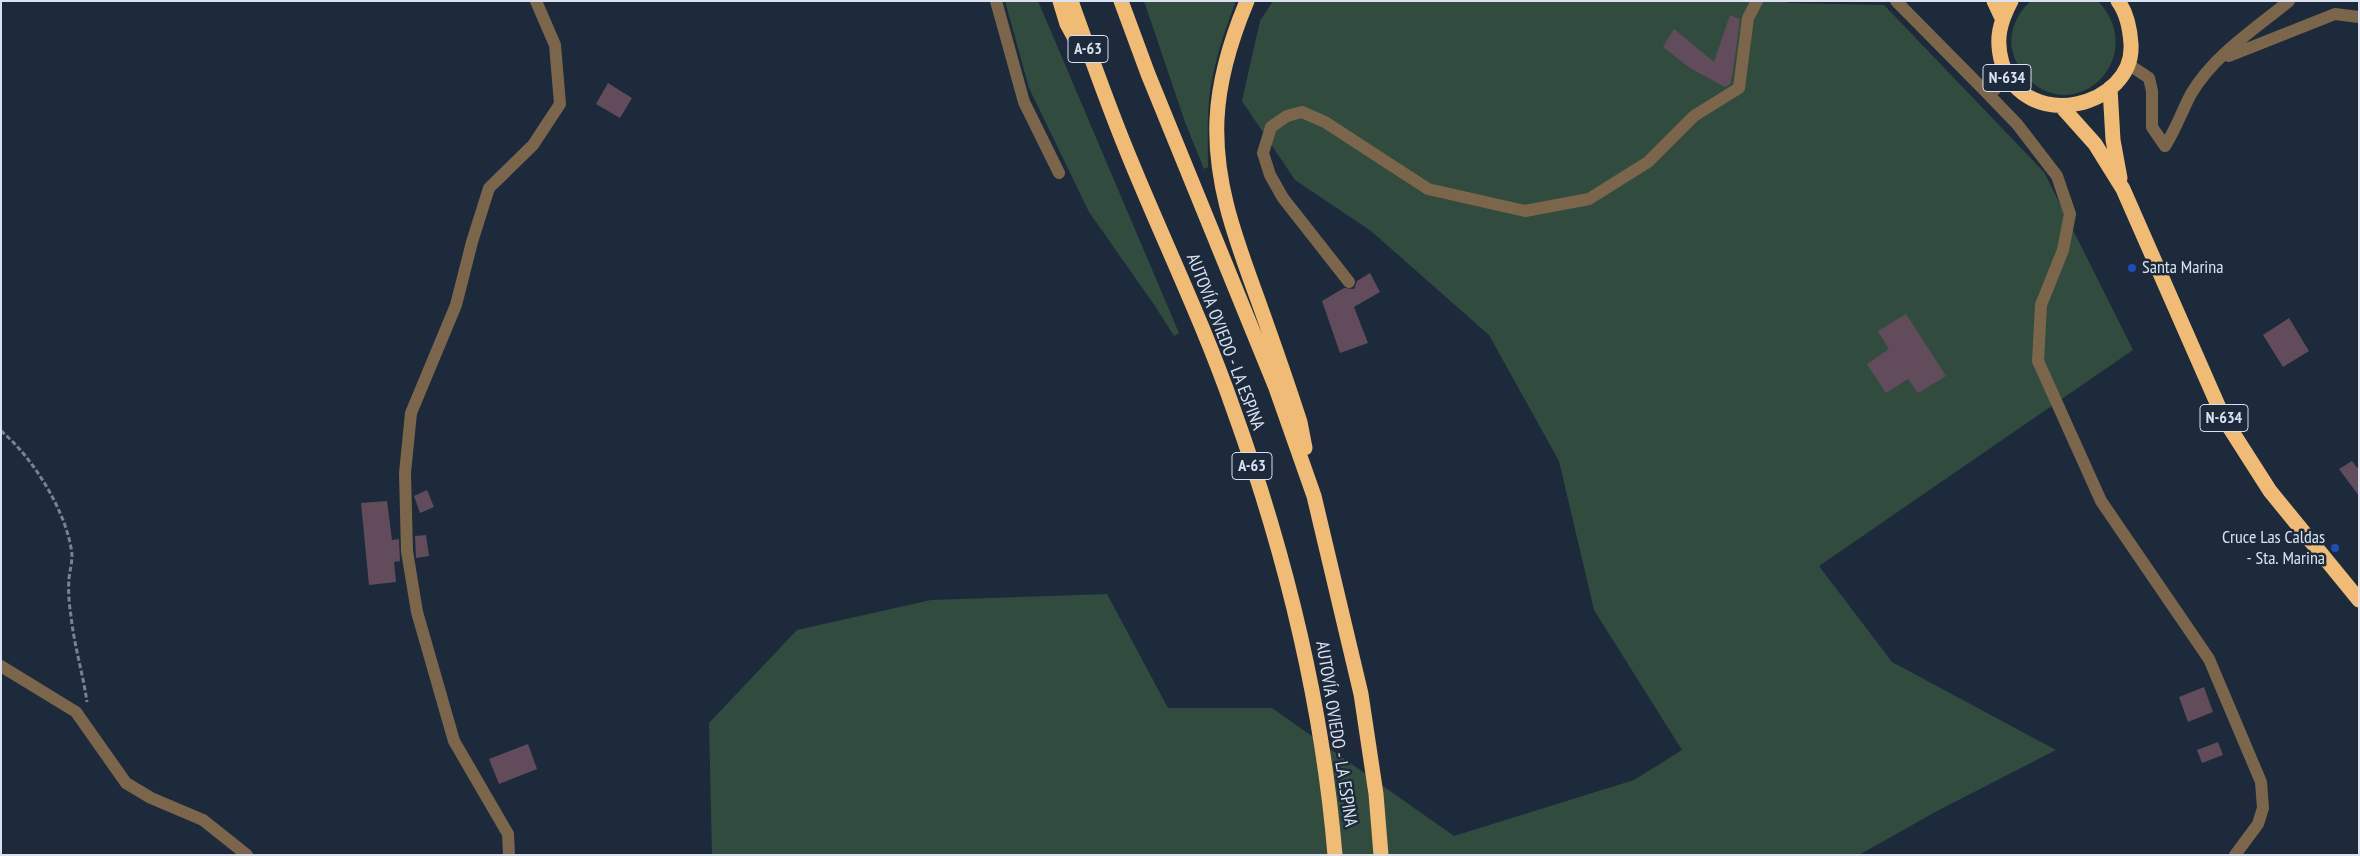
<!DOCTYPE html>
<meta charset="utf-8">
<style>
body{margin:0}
#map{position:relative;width:2360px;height:856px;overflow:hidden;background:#1c2a3b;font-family:"PT Sans Narrow",sans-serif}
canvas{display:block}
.frame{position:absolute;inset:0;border:2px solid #d9e2ee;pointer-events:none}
</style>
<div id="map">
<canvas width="2360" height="856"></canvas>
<div class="frame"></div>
</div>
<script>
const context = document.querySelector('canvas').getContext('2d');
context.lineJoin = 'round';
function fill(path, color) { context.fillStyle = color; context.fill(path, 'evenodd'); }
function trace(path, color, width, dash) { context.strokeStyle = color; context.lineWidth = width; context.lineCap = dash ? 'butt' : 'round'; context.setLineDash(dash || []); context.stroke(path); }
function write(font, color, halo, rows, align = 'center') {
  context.font = font + ' "PT Sans Narrow",sans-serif'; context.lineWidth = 5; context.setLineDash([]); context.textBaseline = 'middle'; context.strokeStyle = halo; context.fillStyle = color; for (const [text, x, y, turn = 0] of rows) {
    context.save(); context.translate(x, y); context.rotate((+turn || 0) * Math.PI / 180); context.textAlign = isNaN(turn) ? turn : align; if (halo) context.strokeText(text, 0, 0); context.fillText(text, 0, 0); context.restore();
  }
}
fill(new Path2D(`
 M 1005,1 L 1038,1 L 1179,333 L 1174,336 L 1155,306 L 1089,212 L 1029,88 Z
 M 1144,1 L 1236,1 C 1227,25 1218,50 1213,75 C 1206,105 1208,137 1208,167 L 1204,169 L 1185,122 Z
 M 1273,1 L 1785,1 L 1788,3 L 1884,5 L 2044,172 L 2133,350 L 1819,566 L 1892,662 L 2056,750 L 1937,811 L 1859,855 L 712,855 L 709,723 L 797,630 L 931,600 L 1107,594 L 1168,708 L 1272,708 L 1454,836 L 1634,780 L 1682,750 L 1594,610 L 1559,461 L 1489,335 L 1371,231 L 1295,180 L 1242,101 L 1260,21 Z
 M 2031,1 L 2098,1 C 2147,53 2084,122 2034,84 C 2022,75 2015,63 2012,49 C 2009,31 2017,13 2031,1 Z`), '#314c3f');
fill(new Path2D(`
 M 1730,15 L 1740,19 L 1733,71 L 1730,84 L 1725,87 L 1690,68 L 1663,47 L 1674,29 L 1714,62 Z
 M 608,83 L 632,98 L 620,118 L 596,104 Z
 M 1370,273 L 1380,292 L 1354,307 L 1368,343 L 1340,353 L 1322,301 L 1344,288 L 1354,289 L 1357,281 Z
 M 1906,314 L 1946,376 L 1918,393 L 1908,379 L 1886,393 L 1867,364 L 1889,349 L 1878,331 Z
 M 2289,318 L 2309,351 L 2283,367 L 2263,335 Z
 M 2352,461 L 2359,470 L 2359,496 L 2339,469 Z
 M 427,490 L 434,507 L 420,513 L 414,496 Z
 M 387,501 L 392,540 L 399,539 L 400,561 L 394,562 L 396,582 L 369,585 L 361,503 Z
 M 426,535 L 429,556 L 416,558 L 415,536 Z
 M 2204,687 L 2213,712 L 2188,722 L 2179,697 Z
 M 2218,742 L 2223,755 L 2202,763 L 2197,750 Z
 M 528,744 L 537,769 L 499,784 L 489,759 Z`), '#624c5b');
trace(new Path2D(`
 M 1,431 C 33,457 68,514 72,555 C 72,563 70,570 69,578 C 68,590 69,604 71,616 C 74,645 83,674 87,702`), '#778391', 3, [5, 2.5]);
trace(new Path2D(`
 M 996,1 L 1024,102 L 1059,173
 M 1896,1 L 1989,95
 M 2229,56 L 2335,14 L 2359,17
 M 2128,64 L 2149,78 L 2152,91 L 2152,127 L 2165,146 C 2176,129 2182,111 2191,94 C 2214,55 2255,29 2289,1
 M 2007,78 L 1989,95 L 2017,124 L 2057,176 L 2070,214 L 2063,250 L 2041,305 L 2038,361 L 2101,501 L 2209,659 L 2261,782 L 2263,808 L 2258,824 L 2235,855
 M 1349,282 L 1283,198 L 1270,175 L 1263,153 L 1271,127 L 1287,116 L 1302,112 L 1325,122 L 1428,189 L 1525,211 L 1589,199 L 1648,162 L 1694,116 L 1739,88 L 1748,18 L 1757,1
 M 1,666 L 76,712 L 126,783 L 151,798 L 203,820 L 247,855
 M 509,855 L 508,834 L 454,741 L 417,612 L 407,551 L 405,473 L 411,413 L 456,305 L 472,242 L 489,188 L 533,145 L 560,104 L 555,45 L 536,1`), '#7b664b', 12);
trace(new Path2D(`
 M 1060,1 L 1067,24 L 1079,46
 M 1071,1 C 1091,57 1110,112 1133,166 C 1166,246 1204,325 1233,408 C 1285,552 1322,701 1335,855
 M 1121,1 L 1148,74 L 1276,388 L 1314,496 L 1361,694 L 1376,794 L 1381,855
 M 1247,1 C 1231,39 1219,77 1217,119 C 1214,185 1237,242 1259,303 C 1273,342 1287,382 1300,422 L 1305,448
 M 1994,1 L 2002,18
 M 2011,1 C 2000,22 1995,39 2002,63 C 2026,135 2135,106 2131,44 C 2130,29 2127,13 2118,1
 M 2110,88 L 2113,140 L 2120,178
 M 2061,106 L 2095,144 L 2123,189 L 2224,419 L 2270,491 L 2359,600`), '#efbb75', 15);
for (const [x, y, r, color] of [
 [2132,268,5,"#1a4fb4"],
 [2335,548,5,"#1a4fb4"]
]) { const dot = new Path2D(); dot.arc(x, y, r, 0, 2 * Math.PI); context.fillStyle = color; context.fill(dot); trace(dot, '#1c2a3b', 2); }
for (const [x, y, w] of [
 [1088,49,40],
 [2007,78,48],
 [2224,418,48],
 [1252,466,40]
]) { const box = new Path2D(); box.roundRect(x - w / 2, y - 13.5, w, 27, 4); context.fillStyle = '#1c2a3b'; context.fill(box); trace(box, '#d9e2ee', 1); }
write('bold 16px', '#d9e2ee', null, [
 ["A-63",1088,49],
 ["N-634",2007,78],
 ["N-634",2224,418],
 ["A-63",1252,466]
]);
write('18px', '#d9e2ee', '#1c2a3b', [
 ["Santa Marina",2142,268],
 ["Cruce Las Caldas",2325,538,"right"],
 ["- Sta. Marina",2325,559,"right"]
], 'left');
write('18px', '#d9e2ee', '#1c2a3b', [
 ["AUTOVÍA OVIEDO - LA ESPINA",1225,342,69],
 ["AUTOVÍA OVIEDO - LA ESPINA",1336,734,81]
]);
</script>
